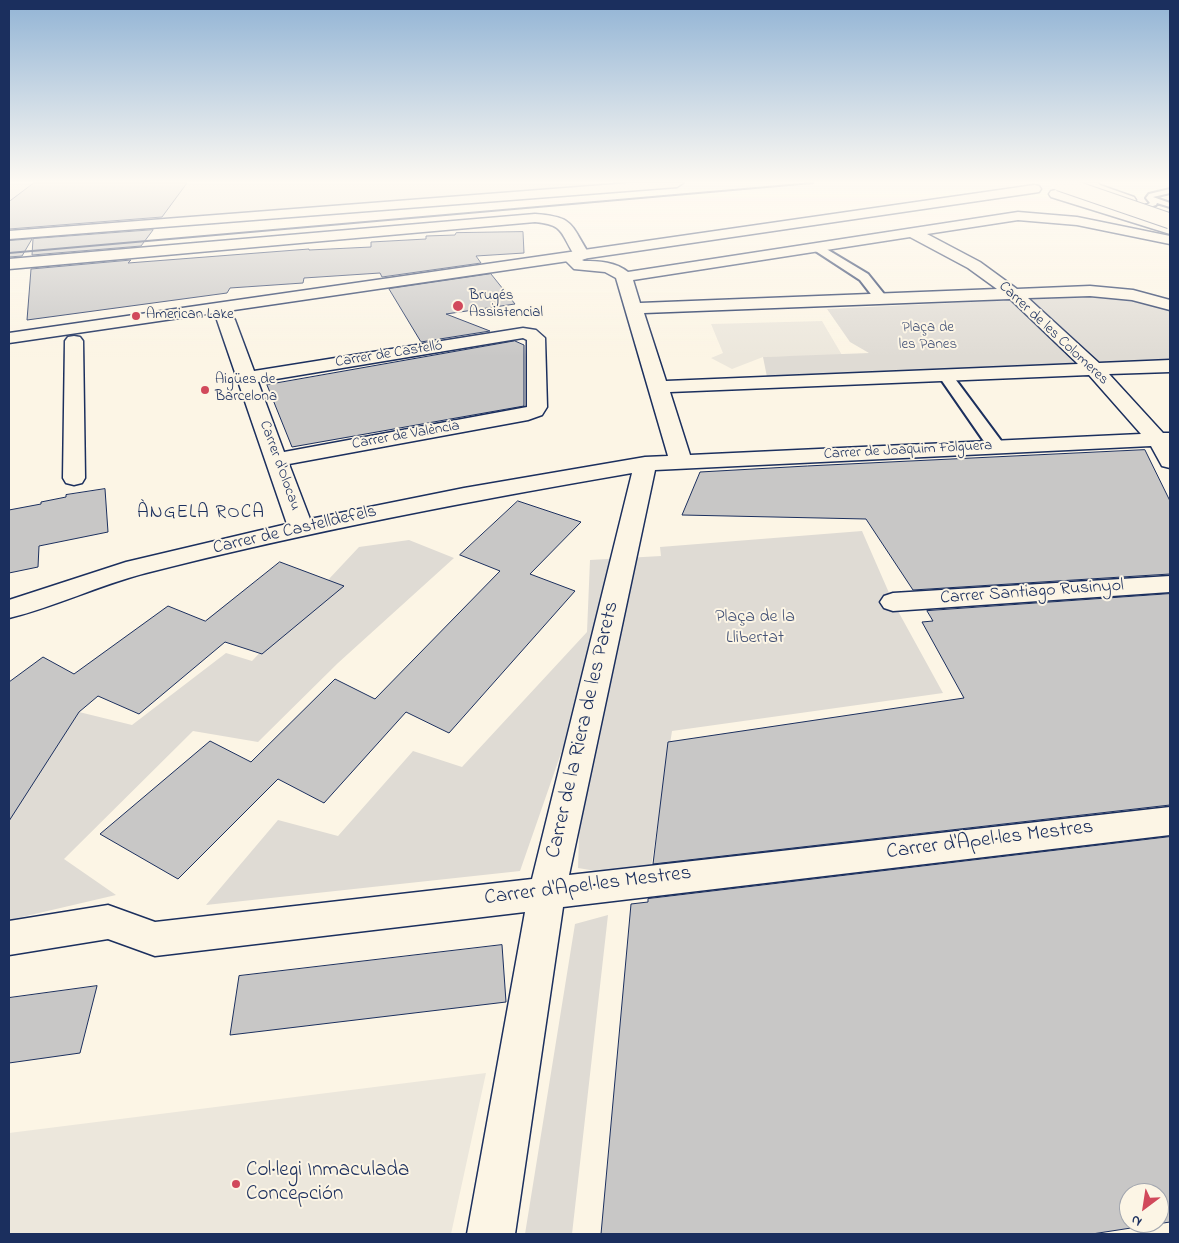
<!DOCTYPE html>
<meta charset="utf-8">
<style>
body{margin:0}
#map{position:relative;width:1179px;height:1243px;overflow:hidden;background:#fcf5e5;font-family:"Indie Flower",sans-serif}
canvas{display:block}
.frame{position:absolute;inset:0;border:10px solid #1b2f5e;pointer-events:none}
.north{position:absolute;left:1119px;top:1183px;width:50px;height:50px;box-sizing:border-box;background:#fcf5e5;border:1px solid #a2a6af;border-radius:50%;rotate:211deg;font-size:14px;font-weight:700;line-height:20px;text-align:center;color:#1b2f5e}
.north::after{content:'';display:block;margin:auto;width:18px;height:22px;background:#d1495b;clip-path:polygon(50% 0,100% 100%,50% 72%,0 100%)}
</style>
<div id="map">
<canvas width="1179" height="1243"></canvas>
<div class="frame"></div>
<div class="north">N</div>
</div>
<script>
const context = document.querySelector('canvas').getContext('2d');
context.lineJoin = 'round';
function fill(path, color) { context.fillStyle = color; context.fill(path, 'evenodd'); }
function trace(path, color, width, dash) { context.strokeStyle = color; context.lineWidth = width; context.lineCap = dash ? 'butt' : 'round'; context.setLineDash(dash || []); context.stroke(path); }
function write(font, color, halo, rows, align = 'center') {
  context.font = font + ' "Indie Flower",sans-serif'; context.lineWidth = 4; context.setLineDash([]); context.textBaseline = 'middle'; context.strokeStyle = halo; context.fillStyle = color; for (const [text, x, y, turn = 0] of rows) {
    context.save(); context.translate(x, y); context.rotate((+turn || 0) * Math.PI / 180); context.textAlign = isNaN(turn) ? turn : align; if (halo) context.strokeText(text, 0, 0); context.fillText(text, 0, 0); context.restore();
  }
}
fill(new Path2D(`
 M 9,183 L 636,183 L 9,240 Z
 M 822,321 L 842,355 L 763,357 L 732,369 L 711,358 L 723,353 L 711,324 Z
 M 486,1073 L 451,1234 L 9,1234 L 9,1133 Z`), '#ece7dc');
fill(new Path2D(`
 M 1096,296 L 1126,298 L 1170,308 L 1170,360 L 1105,362 L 768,382 L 763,357 L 869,353 L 850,342 L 827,309 Z
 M 862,531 L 893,602 L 943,693 L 672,731 L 649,880 L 578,868 L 584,687 L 520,871 L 206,905 L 278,820 L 338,836 L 413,751 L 462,767 L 587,632 L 590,560 L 661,556 L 660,547 Z
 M 409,540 L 454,558 L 338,663 L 258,742 L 193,731 L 64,859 L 116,895 L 9,920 L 9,813 L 25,795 L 79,712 L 132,725 L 226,653 L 252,661 L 359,547 Z
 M 608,915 L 572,1234 L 525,1234 L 575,924 Z`), '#dfdbd4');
const building = new Path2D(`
 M 34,183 L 187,183 L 162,217 L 9,229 L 9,202 Z
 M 153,230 L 141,246 L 32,255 L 33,239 Z
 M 523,232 L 524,253 L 476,256 L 481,263 L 382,277 L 380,273 L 304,278 L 303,283 L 230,288 L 227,293 L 27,320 L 31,269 L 131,260 L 128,263 L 309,249 L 309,250 L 371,247 L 371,242 L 426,239 L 426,236 L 455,235 L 456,233 Z
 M 32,239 L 22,256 L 9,257 L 9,241 Z
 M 491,274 L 515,304 L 446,314 L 490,331 L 421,342 L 389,289 Z
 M 515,341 L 524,345 L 524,406 L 292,447 L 267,385 Z
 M 1145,450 L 1170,501 L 1170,574 L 913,590 L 866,519 L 682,515 L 700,472 L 807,466 Z
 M 105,489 L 108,532 L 39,546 L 38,567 L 9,573 L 9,510 L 41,504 L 41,502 L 66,497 L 66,495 Z
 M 518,501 L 581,522 L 530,574 L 575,591 L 449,733 L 406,712 L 324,803 L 278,779 L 178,879 L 100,834 L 210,741 L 251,762 L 335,679 L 375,699 L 500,571 L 460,555 Z
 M 280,562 L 344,586 L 262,654 L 225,642 L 139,714 L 98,696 L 79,712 L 9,821 L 9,682 L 43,657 L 74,674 L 168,606 L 205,621 Z
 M 1170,594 L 1170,805 L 653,864 L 668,742 L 964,698 L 922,622 L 933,621 L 927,611 Z
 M 1170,837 L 1170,1222 L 1092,1234 L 601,1234 L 631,904 L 648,902 L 648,899 ZM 1129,1193 L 1159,1193 L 1159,1223 L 1129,1223 Z
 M 502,945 L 506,1002 L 230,1035 L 239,976 Z
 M 97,986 L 80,1053 L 9,1063 L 9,998 Z`);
fill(building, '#c8c7c6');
trace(building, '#1b2f5e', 1);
const service = new Path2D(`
 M 1170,189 L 1170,193 L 1153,197 L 1170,203 L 1170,207 L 1157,203 L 1156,205 L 1147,208 L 1144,206 L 1150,203 L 1146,198 L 1149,194 Z`);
const pedestrian = new Path2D(`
 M 818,244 L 868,274 L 888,299 L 887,302 L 877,302 L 860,280 L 814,250 L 812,248 Z
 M 945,371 L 950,372 L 1002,442 L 1004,446 L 1002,450 L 990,450 L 938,375 L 940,372 Z`);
const minor = new Path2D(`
 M 630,183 L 683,183 L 677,187 L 9,239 L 9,231 Z
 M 1018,212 L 1077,217 L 1170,236 L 1170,244 L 1077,225 L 1018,220 L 927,234 L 980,262 L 1017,289 L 1090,286 L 1133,290 L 1170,300 L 1170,310 L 1132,300 L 1090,296 L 1028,298 L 1099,363 L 1170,360 L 1170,372 L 1109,374 L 1163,433 L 1170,433 L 1170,468 L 1162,466 L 1151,446 L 655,470 L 569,875 L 1170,807 L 1170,835 L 563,907 L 515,1234 L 467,1234 L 525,912 L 155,956 L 108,939 L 9,955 L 9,921 L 108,905 L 155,922 L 532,879 L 632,473 C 468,501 306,532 146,573 C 99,585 55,607 9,618 L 9,600 L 126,562 L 287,524 L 217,320 L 220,316 L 226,315 L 232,316 L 235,320 L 254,371 L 523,328 L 536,330 L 545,338 L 547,407 L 542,415 L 528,420 L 289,464 L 310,519 L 464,488 L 645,457 L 668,456 L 616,278 L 605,272 L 574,269 L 562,257 L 565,254 L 573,253 C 560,231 563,225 535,222 L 9,269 L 9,259 L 535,214 C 575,217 570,224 590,255 L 587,258 L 582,260 L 584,261 C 599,261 616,262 628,272 ZM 910,237 L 968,268 L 997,289 L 640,303 L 633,280 ZM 1010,299 L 1078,364 L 666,381 L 644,313 ZM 523,338 L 527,340 L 527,407 L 284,452 L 258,382 ZM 1089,375 L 1141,434 L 690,455 L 670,392 Z
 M 74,336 L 80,337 L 83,341 L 85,478 L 82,483 L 74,485 L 66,483 L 63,478 L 65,341 L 68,337 Z
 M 1170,576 L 1170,592 L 893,611 L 884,608 L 880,602 L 884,596 L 893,593 Z`);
const tertiary = new Path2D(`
 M 1085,183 L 1098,183 L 1100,185 L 1134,197 L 1136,200 L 1134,203 C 1122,206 1091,193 1085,183 Z
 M 1034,185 L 1039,186 L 1041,189 L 1039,192 L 9,343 L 9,333 Z
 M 1056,190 L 1170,225 L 1170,234 L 1051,197 L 1049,194 L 1051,191 Z`);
trace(service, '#1b2f5e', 4);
trace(pedestrian, '#1b2f5e', 4);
trace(minor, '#1b2f5e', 3);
trace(tertiary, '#1b2f5e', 3);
fill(service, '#fcf5e5');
fill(pedestrian, '#fcf5e5');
fill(minor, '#fcf5e5');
fill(tertiary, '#fcf5e5');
trace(new Path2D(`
 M 9,253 L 813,183`), '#1b2f5e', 2);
const secondaryBridge = new Path2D(`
 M 1059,183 L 1170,221`);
trace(secondaryBridge, '#1b2f5e', 17, []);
trace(secondaryBridge, '#fcf5e5', 15);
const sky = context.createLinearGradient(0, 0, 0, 357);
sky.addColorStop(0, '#92b4d5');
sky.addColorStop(0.51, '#fefaf3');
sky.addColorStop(1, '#fefaf300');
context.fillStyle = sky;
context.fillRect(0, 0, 1179, 357);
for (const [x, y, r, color] of [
 [458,306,6,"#d1495b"],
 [136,316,5,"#d1495b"],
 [205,390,5,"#d1495b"],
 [236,1184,5,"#d1495b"]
]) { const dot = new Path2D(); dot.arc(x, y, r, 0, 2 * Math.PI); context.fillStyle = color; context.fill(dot); trace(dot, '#fcf5e5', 2); }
write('15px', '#1b2f5e', '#fcf5e5', [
 ["Brugés",469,297],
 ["Assistencial",469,314],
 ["American Lake",146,316],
 ["Aigües de",215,381],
 ["Barcelona",215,398]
], 'left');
write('15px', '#425176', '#fcf5e5', [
 ["Plaça de",928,329],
 ["les Panes",928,346]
]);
write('15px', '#1b2f5e', '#fcf5e5', [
 ["Carrer de les Colomeres",1053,334,43],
 ["Carrer de Castelló",389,355,-9],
 ["Carrer de València",406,436,-10],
 ["Carrer de Joaquim Folguera",908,451,-3],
 ["Carrer d'Olocau",279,466,70]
]);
write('18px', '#1b2f5e', '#fcf5e5', [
 ["Carrer de Castelldefels",295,531,-13],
 ["Carrer Santiago Rusinyol",1032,593,-4]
]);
write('18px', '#425176', '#fcf5e5', [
 ["Plaça de la",755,618],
 ["Llibertat",755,639]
]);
context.letterSpacing = '1px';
write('19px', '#1b2f5e', '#fcf5e5', [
 ["ÀNGELA ROCA",201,514]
]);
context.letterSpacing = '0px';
write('21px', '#1b2f5e', '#fcf5e5', [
 ["Carrer de la Riera de les Parets",584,730,-77],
 ["Carrer d'Apel·les Mestres",990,841,-7],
 ["Carrer d'Apel·les Mestres",588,887,-7]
]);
write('21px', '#1b2f5e', '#fcf5e5', [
 ["Col·legi Inmaculada",246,1172],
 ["Concepción",246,1196]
], 'left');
</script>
